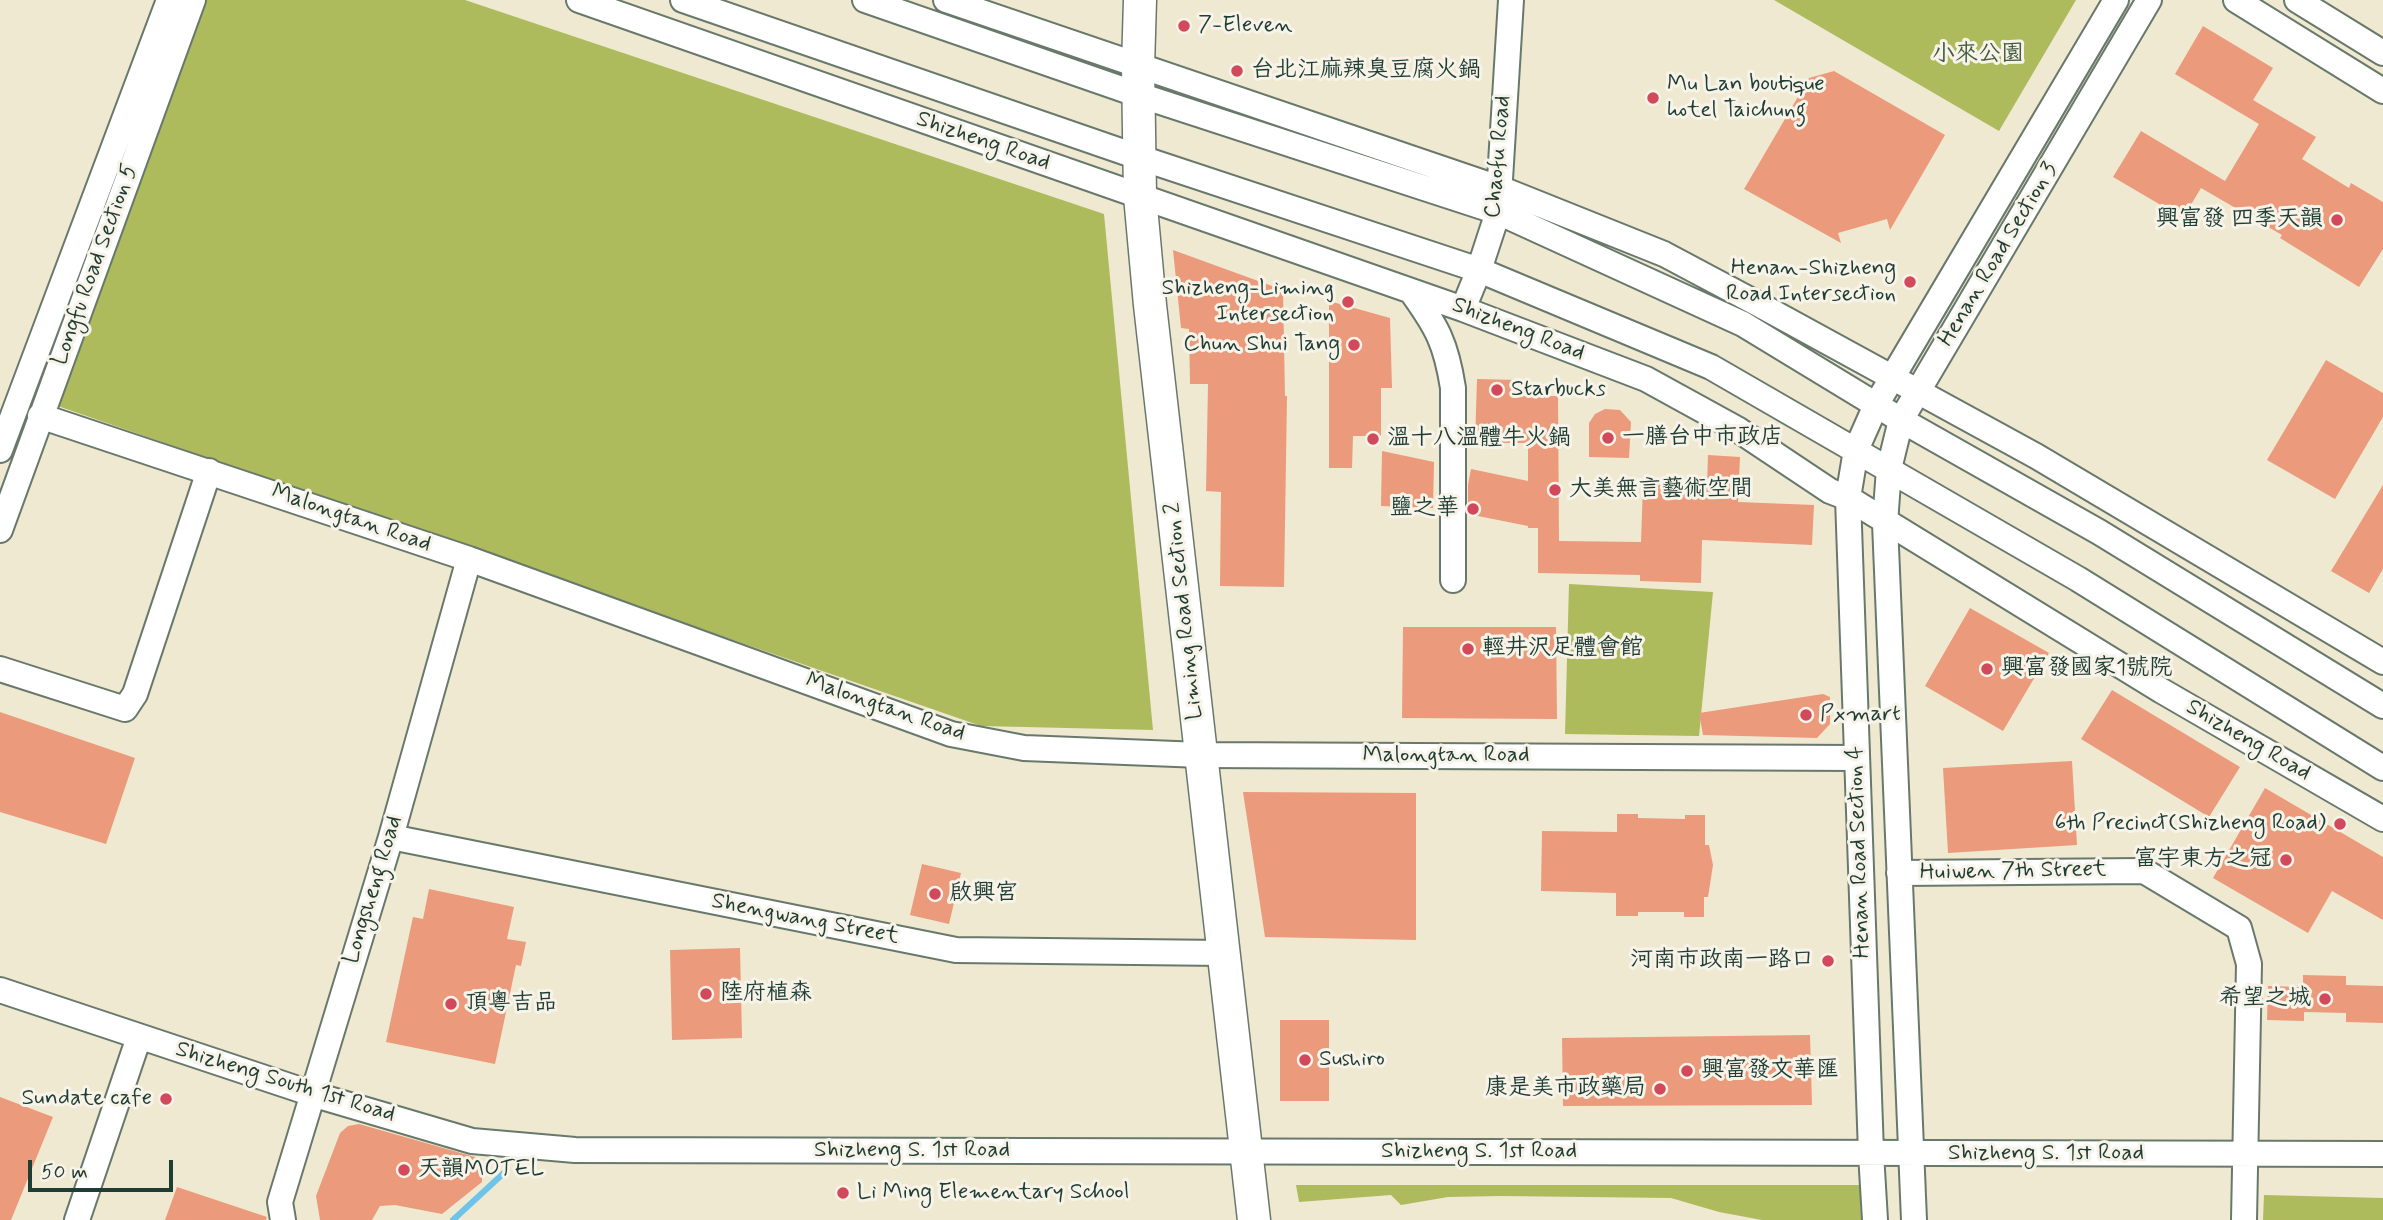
<!DOCTYPE html>
<meta charset="utf-8">
<style>
body{margin:0}
#map{position:relative;width:2383px;height:1220px;overflow:hidden;background:#efe9d1;font-family:Mynerve,sans-serif}
canvas{display:block}
.scale{position:absolute;left:28px;top:1160px;width:145px;height:32px;box-sizing:border-box;border:4px solid #1f3d34;border-top:0;padding-left:9px;font-size:21px;line-height:24px;white-space:nowrap;color:#1f3d34;-webkit-text-stroke:5px #f7f3e8;paint-order:stroke}
</style>
<div id="map">
<canvas width="2383" height="1220"></canvas>
<div class="scale">50 m</div>
</div>
<script>
const context = document.querySelector('canvas').getContext('2d');
context.lineJoin = 'round';
function fill(path, color) { context.fillStyle = color; context.fill(path, 'evenodd'); }
function trace(path, color, width, dash) { context.strokeStyle = color; context.lineWidth = width; context.lineCap = dash ? 'butt' : 'round'; context.setLineDash(dash || []); context.stroke(path); }
function write(font, color, halo, rows, align = 'center') {
  context.font = font + ' Mynerve,"LXGW WenKai TC",sans-serif'; context.lineWidth = 6; context.setLineDash([]); context.textBaseline = 'middle'; context.strokeStyle = halo; context.fillStyle = color; for (const [text, x, y, turn = 0] of rows) {
    context.save(); context.translate(x, y); context.rotate((+turn || 0) * Math.PI / 180); context.textAlign = isNaN(turn) ? turn : align; if (halo) context.strokeText(text, 0, 0); context.fillText(text, 0, 0); context.restore();
  }
}
fill(new Path2D(`
 M 204,0 L 465,0 L 1104,214 L 1153,730 L 981,726 L 52,404 Z
 M 1774,0 L 2076,0 L 1999,131 Z
 M 1569,584 L 1713,592 L 1699,736 L 1565,734 Z
 M 1296,1185 L 1860,1185 L 1861,1220 L 1762,1220 L 1719,1212 L 1671,1198 L 1501,1196 L 1448,1197 L 1401,1205 L 1391,1195 L 1299,1202 Z
 M 2264,1195 L 2383,1198 L 2383,1220 L 2263,1220 Z`), '#adbb5d');
trace(new Path2D(`
 M 453,1220 L 506,1171`), '#6dc3ea', 6);
fill(new Path2D(`
 M 2203,26 L 2273,68 L 2253,100 L 2316,137 L 2302,159 L 2349,188 L 2351,183 L 2383,202 L 2383,249 L 2359,287 L 2280,238 L 2282,235 L 2201,188 L 2183,218 L 2113,177 L 2141,131 L 2225,181 L 2259,124 L 2175,74 Z
 M 1834,71 L 1945,135 L 1890,230 L 1887,219 L 1838,233 L 1841,243 L 1744,189 L 1809,78 Z
 M 1173,250 L 1283,290 L 1285,396 L 1287,396 L 1284,587 L 1220,586 L 1221,492 L 1206,491 L 1208,384 L 1190,384 L 1189,329 L 1181,328 Z
 M 1329,301 L 1390,318 L 1392,388 L 1381,388 L 1381,436 L 1353,436 L 1352,468 L 1329,468 Z
 M 2326,360 L 2383,393 L 2383,417 L 2335,499 L 2267,460 Z
 M 1477,379 L 1519,380 L 1519,396 L 1558,396 L 1559,541 L 1641,542 L 1643,484 L 1707,486 L 1708,455 L 1740,457 L 1738,502 L 1814,505 L 1812,545 L 1702,540 L 1701,583 L 1640,581 L 1640,575 L 1538,573 L 1538,528 L 1528,528 L 1528,526 L 1468,514 L 1468,485 L 1471,469 L 1528,481 L 1528,443 L 1475,443 Z
 M 1605,409 L 1620,410 L 1631,422 L 1629,458 L 1589,457 L 1589,423 L 1595,414 Z
 M 1382,451 L 1434,462 L 1433,508 L 1381,506 Z
 M 2383,485 L 2383,569 L 2369,593 L 2331,571 Z
 M 1970,608 L 2049,653 L 2003,731 L 1925,686 Z
 M 1403,627 L 1556,627 L 1557,719 L 1402,718 Z
 M 2112,690 L 2240,767 L 2209,817 L 2081,739 Z
 M 1823,694 L 1830,697 L 1830,724 L 1817,738 L 1703,735 L 1699,713 Z
 M 0,712 L 135,758 L 106,844 L 0,812 Z
 M 2072,761 L 2077,845 L 1948,853 L 1943,768 Z
 M 2265,788 L 2383,857 L 2383,920 L 2332,891 L 2308,933 L 2213,878 Z
 M 1243,792 L 1416,793 L 1416,940 L 1265,937 Z
 M 1617,814 L 1638,814 L 1638,818 L 1685,819 L 1685,815 L 1705,815 L 1705,845 L 1709,845 L 1713,865 L 1708,897 L 1704,897 L 1704,917 L 1684,917 L 1684,912 L 1638,912 L 1638,916 L 1616,916 L 1616,893 L 1541,891 L 1542,831 L 1617,832 Z
 M 922,864 L 961,873 L 949,924 L 910,915 Z
 M 429,889 L 514,907 L 507,939 L 526,942 L 521,966 L 516,965 L 495,1064 L 386,1042 L 413,917 L 423,919 Z
 M 740,948 L 742,1038 L 672,1040 L 670,950 Z
 M 2303,975 L 2346,976 L 2346,985 L 2383,986 L 2383,1023 L 2346,1022 L 2346,1013 L 2304,1012 L 2304,1021 L 2267,1020 L 2268,986 L 2303,987 Z
 M 1280,1020 L 1329,1020 L 1329,1101 L 1280,1101 Z
 M 1810,1035 L 1812,1105 L 1563,1106 L 1562,1038 Z
 M 0,1097 L 53,1117 L 11,1220 L 0,1220 Z
 M 359,1124 L 482,1159 L 482,1182 L 442,1214 L 395,1205 L 380,1206 L 372,1220 L 320,1220 L 316,1196 L 340,1133 L 348,1126 Z
 M 177,1187 L 267,1217 L 266,1220 L 165,1220 Z`), '#eb9a7b');
const minor = new Path2D(`
 M 579,0 L 1463,309 L 1646,379 L 1737,429 L 1830,491 L 1848,498 L 2162,691 L 2383,819
 M 683,0 L 1141,158 L 1479,270 L 1711,367 L 2078,579 L 2383,768
 M 865,0 L 1139,95 L 1498,212 L 1743,324 L 1901,420 L 2099,532 L 2383,706
 M 946,0 L 1499,188 L 1664,254 L 1758,304 L 2036,456 L 2383,662
 M 2236,0 L 2383,91
 M 2297,0 L 2383,53
 M 1411,291 C 1437,327 1446,343 1453,388 L 1453,580
 M 1463,309 L 1479,270 L 1498,212 L 1511,0
 M 40,416 L 469,559 L 951,734 L 1024,748 L 1201,755 L 1857,758
 M 0,450 L 169,0
 M 0,530 L 193,0
 M 0,669 L 125,709 L 135,694 L 209,471
 M 391,837 L 956,950 L 1224,953
 M 1899,873 L 2144,871 L 2239,928 L 2249,964 L 2244,1220
 M 0,990 L 322,1097 L 472,1141 L 575,1150 L 2383,1154
 M 77,1220 L 139,1037
 M 283,1220 L 280,1202 L 391,837 L 469,559
 M 1875,1220 L 1871,1153 L 1848,498 L 1856,450 L 1876,405 L 2116,0
 M 1914,1220 L 1885,523 L 1889,469 L 1901,420 L 2149,0`);
const major = new Path2D(`
 M 1140,0 L 1138,67 L 1140,196 L 1150,305 L 1254,1220`);
trace(minor, '#68796b', 28);
trace(major, '#68796b', 35);
trace(minor, '#fff', 24);
trace(major, '#fff', 32);
for (const [x, y, r, color] of [
 [1184,26,7,"#d1495b"],
 [1237,71,7,"#d1495b"],
 [1653,98,7,"#d1495b"],
 [2337,220,7,"#d1495b"],
 [1910,282,7,"#d1495b"],
 [1348,302,7,"#d1495b"],
 [1354,345,7,"#d1495b"],
 [1497,390,7,"#d1495b"],
 [1608,438,7,"#d1495b"],
 [1373,439,7,"#d1495b"],
 [1555,490,7,"#d1495b"],
 [1473,509,7,"#d1495b"],
 [1468,649,7,"#d1495b"],
 [1987,669,7,"#d1495b"],
 [1806,715,7,"#d1495b"],
 [2340,824,7,"#d1495b"],
 [2286,860,7,"#d1495b"],
 [935,894,7,"#d1495b"],
 [1828,961,7,"#d1495b"],
 [706,994,7,"#d1495b"],
 [2325,999,7,"#d1495b"],
 [451,1004,7,"#d1495b"],
 [1305,1060,7,"#d1495b"],
 [1687,1071,7,"#d1495b"],
 [1660,1089,7,"#d1495b"],
 [166,1099,7,"#d1495b"],
 [404,1170,7,"#d1495b"],
 [843,1193,7,"#d1495b"]
]) { const dot = new Path2D(); dot.arc(x, y, r, 0, 2 * Math.PI); context.fillStyle = color; context.fill(dot); trace(dot, '#f7f3e8', 2.5); }
write('23px', '#1f3d34', '#f7f3e8', [
 ["7-Eleven",1198,26],
 ["台北江麻辣臭豆腐火鍋",1251,71],
 ["Mu Lan boutique",1667,85],
 ["hotel Taichung",1667,111],
 ["興富發 四季天韻",2323,220,"right"],
 ["Henan-Shizheng",1896,269,"right"],
 ["Road Intersection",1896,295,"right"],
 ["Shizheng-Liming",1334,289,"right"],
 ["Intersection",1334,315,"right"],
 ["Chun Shui Tang",1340,345,"right"],
 ["Starbucks",1511,390],
 ["一膳台中市政店",1622,438],
 ["溫十八溫體牛火鍋",1387,439],
 ["大美無言藝術空間",1569,490],
 ["鹽之華",1459,509,"right"],
 ["輕井沢足體會館",1482,649],
 ["興富發國家1號院",2001,669],
 ["Pxmart",1820,715],
 ["6th Precinct(Shizheng Road)",2326,824,"right"],
 ["富宇東方之冠",2272,860,"right"],
 ["啟興宮",949,894],
 ["河南市政南一路口",1814,961,"right"],
 ["陸府植森",720,994],
 ["希望之城",2311,999,"right"],
 ["頂粵吉品",465,1004],
 ["Sushiro",1319,1060],
 ["興富發文華匯",1701,1071],
 ["康是美市政藥局",1646,1089,"right"],
 ["Sundate cafe",152,1099,"right"],
 ["天韻MOTEL",418,1170],
 ["Li Ming Elementary School",857,1193]
], 'left');
write('23px', '#425c3e', '#f7f3e8', [
 ["小來公園",1978,55]
]);
write('23px', '#1f3d34', '#f7f3e8', [
 ["Shizheng Road",983,142,19],
 ["Chaofu Road",1499,157,-85],
 ["Henan Road Section 3",1999,255,-59],
 ["Longfu Road Section 5",96,265,-70],
 ["Shizheng Road",1518,330,21],
 ["Malongtan Road",351,519,19],
 ["Liming Road Section 2",1185,611,-96],
 ["Malongtan Road",885,708,19],
 ["Shizheng Road",2248,741,30],
 ["Malongtan Road",1446,756],
 ["Henan Road Section 4",1860,852,-92],
 ["Huiwen 7th Street",2013,872,-1],
 ["Longsheng Road",374,890,-73],
 ["Shengwang Street",805,920,11],
 ["Shizheng South 1st Road",285,1083,17],
 ["Shizheng S. 1st Road",912,1151],
 ["Shizheng S. 1st Road",1479,1152],
 ["Shizheng S. 1st Road",2046,1154]
]);
</script>
